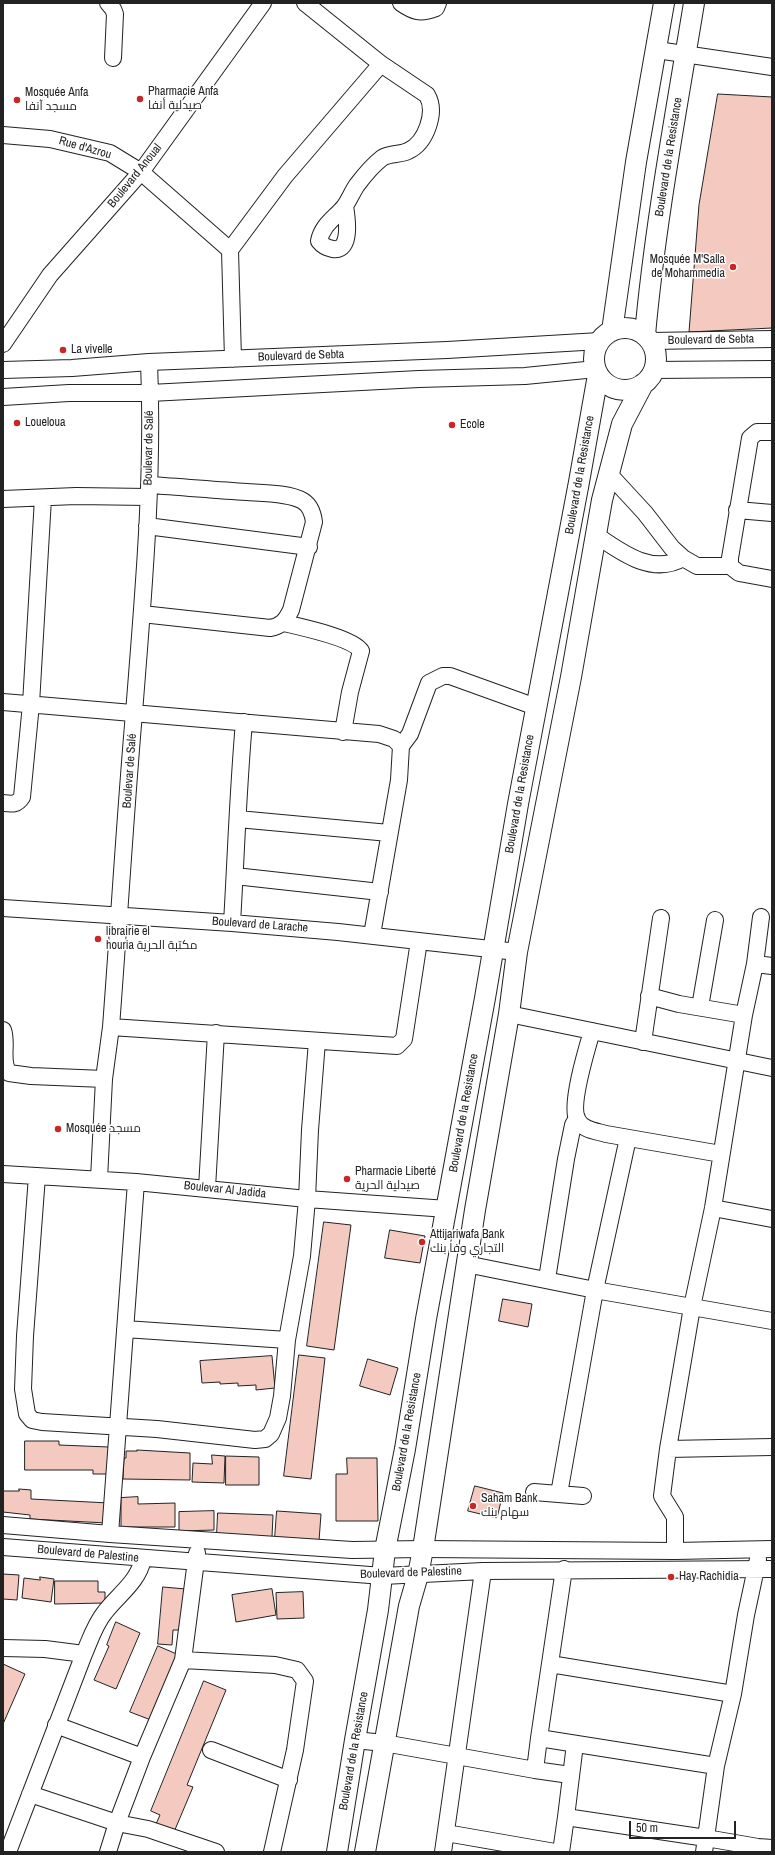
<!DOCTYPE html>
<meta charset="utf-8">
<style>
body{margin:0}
#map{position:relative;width:775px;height:1855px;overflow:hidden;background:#fff;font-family:"Archivo Narrow",sans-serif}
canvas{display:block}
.frame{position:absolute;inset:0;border:4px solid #222;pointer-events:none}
.scale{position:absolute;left:629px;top:1821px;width:107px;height:18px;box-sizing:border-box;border:2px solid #222;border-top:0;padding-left:5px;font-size:12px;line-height:14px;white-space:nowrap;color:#222;-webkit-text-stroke:3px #fff;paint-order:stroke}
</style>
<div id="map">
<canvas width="775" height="1855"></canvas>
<div class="frame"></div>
<div class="scale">50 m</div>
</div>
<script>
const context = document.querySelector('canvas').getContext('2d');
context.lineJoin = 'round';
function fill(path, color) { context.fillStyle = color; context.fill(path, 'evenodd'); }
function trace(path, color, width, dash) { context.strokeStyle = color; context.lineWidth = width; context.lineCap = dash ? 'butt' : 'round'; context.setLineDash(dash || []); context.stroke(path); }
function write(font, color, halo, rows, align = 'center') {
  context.font = font + ' "Archivo Narrow",Cairo,sans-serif'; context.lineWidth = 3; context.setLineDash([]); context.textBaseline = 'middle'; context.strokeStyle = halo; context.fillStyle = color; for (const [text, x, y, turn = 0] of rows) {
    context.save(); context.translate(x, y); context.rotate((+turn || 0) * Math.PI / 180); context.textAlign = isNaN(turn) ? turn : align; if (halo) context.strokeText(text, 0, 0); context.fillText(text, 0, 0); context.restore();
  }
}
const building = new Path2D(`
 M 718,94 L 772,97 L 772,328 L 689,332 L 699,205 Z
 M 324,1222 L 351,1225 L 334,1350 L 307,1346 Z
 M 390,1230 L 425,1236 L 420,1263 L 385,1258 Z
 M 503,1299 L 532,1304 L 528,1327 L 499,1321 Z
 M 299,1355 L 325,1358 L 311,1479 L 284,1476 Z
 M 272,1356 L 275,1388 L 256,1390 L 256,1385 L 238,1386 L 238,1383 L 220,1384 L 220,1382 L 202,1383 L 200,1361 Z
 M 368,1359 L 398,1368 L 390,1395 L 360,1386 Z
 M 25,1441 L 59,1441 L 59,1445 L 109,1447 L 109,1474 L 93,1474 L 93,1470 L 25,1470 Z
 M 137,1450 L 190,1453 L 190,1480 L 123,1479 L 124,1458 L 126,1458 L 126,1451 L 137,1451 Z
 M 212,1455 L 225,1456 L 224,1483 L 192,1482 L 193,1463 L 212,1464 Z
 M 226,1456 L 259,1457 L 259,1485 L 226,1485 Z
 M 347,1458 L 377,1458 L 378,1521 L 336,1521 L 336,1474 L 347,1474 Z
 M 475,1486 L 503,1493 L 497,1518 L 468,1511 Z
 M 19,1489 L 31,1490 L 31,1499 L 109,1503 L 107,1523 L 30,1519 L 30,1515 L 3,1512 L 3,1491 L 19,1491 Z
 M 138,1497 L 138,1504 L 175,1503 L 175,1527 L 121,1527 L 121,1498 Z
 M 214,1511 L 214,1530 L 179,1531 L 179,1512 Z
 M 277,1511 L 321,1514 L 319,1541 L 275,1538 Z
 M 218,1513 L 273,1515 L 272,1537 L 217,1534 Z
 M 3,1574 L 19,1575 L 17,1600 L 3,1599 Z
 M 40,1577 L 54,1579 L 51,1602 L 22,1598 L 24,1578 L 40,1580 Z
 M 55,1581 L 98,1581 L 98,1592 L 105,1592 L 105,1603 L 55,1604 Z
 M 163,1587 L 186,1589 L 183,1630 L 173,1630 L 172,1645 L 158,1644 Z
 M 272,1589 L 276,1615 L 236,1622 L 232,1595 Z
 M 303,1592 L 304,1618 L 277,1619 L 276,1593 Z
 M 116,1622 L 140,1633 L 116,1689 L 94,1680 L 109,1646 L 107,1645 Z
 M 158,1646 L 179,1655 L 151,1720 L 130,1712 Z
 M 3,1664 L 25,1674 L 3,1724 Z
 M 204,1681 L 226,1690 L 187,1785 L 193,1787 L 174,1832 L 156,1824 L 160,1815 L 151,1811 Z`);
fill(building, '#f3c9c0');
trace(building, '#222', 1);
const minor = new Path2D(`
 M 108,3 L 113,9 L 115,14 L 113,58
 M 305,3 L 381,64 L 427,95 C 437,112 426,143 408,151 C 400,155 389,153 382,158 C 373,165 363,177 357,185 C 352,192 349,201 344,207 C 335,218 322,225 319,241 C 322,245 327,248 333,249 C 352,252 347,218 345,206
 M 401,3 C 414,12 420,14 436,8 L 438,3
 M 657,50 L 772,67
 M 3,135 L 50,139 L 110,153 L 141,172 L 230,250
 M 650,341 L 772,339
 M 3,344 L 50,275 L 141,172 L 263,3
 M 233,359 L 230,250 L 285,176 L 381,64
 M 3,370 L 72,368 L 149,362 L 447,350 L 600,341
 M 653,370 L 772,369
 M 3,397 L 69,393 L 150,393 L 419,379 L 525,376 L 596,369
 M 772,432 L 757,432 L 750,438 L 730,558 L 730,566 L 739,573 L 772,579
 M 609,474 L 645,513 L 672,548 L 683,558 L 697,566 L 730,566
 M 3,499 L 76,496 L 148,497
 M 737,510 L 772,513
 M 147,526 L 309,547
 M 596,535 C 621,552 652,576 683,558
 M 142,614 L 270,628 C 282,626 286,620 291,610 L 314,522 C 313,514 311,506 303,501 C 290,493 262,493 247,492 C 214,490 182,487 149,485
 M 284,623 C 301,627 353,638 361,651 L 350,692 L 343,732
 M 3,702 L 379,734 L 394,739 L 401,746 L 399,780 L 372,935
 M 401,746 L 410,734 L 429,683 L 443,676 L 450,676 L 536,707
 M 3,803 C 12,804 17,805 22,797 L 31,704 L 43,498
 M 238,819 L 389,833
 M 235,876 L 380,892
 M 3,908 L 232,923 L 338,932 L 517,952
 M 232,923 C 236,856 238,789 244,722
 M 755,964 L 772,966
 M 649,996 L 679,1004 L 744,1015
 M 700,1007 L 715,920
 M 509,1014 L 772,1068
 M 111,1027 L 397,1046 L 404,1039 L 419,941
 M 3,1030 C 8,1043 0,1062 9,1073 L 31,1076 L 104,1079
 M 592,1031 C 587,1048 570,1104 577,1119 C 582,1130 596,1131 606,1134 L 721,1154
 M 643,1042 L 661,918
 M 3,1174 L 136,1182 L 307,1199 L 447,1209
 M 37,1176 L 25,1336 L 23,1389 L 27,1414 L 32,1420 L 42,1422 L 157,1429 L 255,1440 L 265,1439 L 271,1434 L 278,1418 L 282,1396 L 287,1340 L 302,1256 L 307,1199 L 310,1130 L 317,1041
 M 99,1179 L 104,1079 L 111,1027 C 119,922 125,818 134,713 C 143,597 154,479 149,362
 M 207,1188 L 216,1033
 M 713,1208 L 772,1219
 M 466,1264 L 595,1290 L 772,1321
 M 547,1279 L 566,1159 L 573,1125 L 577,1118
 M 125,1329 L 287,1340
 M 668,1449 L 772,1447
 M 534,1492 L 583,1496
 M 559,1494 L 595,1290 L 628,1138
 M 3,1525 L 110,1534 L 352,1550 L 423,1549 L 675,1551 L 772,1549
 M 110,1534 L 136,1182
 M 3,1547 L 383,1576 L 483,1571 L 772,1569
 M 675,1551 L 675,1517 L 662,1496 L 668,1449 L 692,1307 L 713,1208 L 744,1015 L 755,964 L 761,917
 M 3,1648 L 45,1649 L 84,1654
 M 183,1660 L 275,1665 L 297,1670 L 305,1681 L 295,1750 L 272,1852
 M 550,1664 L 733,1694
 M 56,1725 L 142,1757
 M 539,1738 L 564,1569
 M 355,1740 L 384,1743 L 535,1770 L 539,1738 L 716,1766
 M 575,1744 L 566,1817 L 706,1838 L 758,1847 L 772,1848
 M 211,1750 L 289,1780
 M 535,1770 L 570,1775
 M 30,1794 L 117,1823 L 148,1829 L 216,1852
 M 446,1833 L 555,1852
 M 8,1852 L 84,1654 C 90,1640 95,1624 105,1612 C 119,1594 138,1582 143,1559
 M 108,1852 L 117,1823 L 142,1757 L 183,1660 L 197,1553
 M 443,1852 L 483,1571
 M 561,1852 L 566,1817
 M 704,1852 L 716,1766 L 733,1694 L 746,1615 L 758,1559`);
const major = new Path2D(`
 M594 359a31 31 0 1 1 62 0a31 31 0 1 1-62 0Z
 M 612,331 L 636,162 L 664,3
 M 645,335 C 655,224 676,113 694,3
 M 337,1852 L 355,1740 L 378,1610 L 385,1550 L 405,1449 L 426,1319 L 485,998 L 518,804 L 579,482 L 598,375
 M 365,1852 L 409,1606 L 418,1575 L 423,1549 L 475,1210 L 509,1014 L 517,952 L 571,677 L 602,500 L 622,424 L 643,384`);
trace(minor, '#222', 18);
trace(major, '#222', 22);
trace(minor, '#fff', 16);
trace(major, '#fff', 20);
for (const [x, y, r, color] of [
 [140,99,4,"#c62828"],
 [17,100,4,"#c62828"],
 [733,267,4,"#c62828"],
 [63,350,4,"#c62828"],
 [17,423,4,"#c62828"],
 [452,425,4,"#c62828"],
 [98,939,4,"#c62828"],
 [58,1129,4,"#c62828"],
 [347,1179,4,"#c62828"],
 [422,1242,4,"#c62828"],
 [473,1506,4,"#c62828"],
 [671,1577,4,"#c62828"]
]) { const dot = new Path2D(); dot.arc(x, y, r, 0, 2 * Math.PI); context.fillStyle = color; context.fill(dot); trace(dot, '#fff', 1.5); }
write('12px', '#222', '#fff', [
 ["Pharmacie Anfa",148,92],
 ["صيدلية أنفا",148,106],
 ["Mosquée Anfa",25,93],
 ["مسجد آنفا",25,107],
 ["Mosquée M'Salla",725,260,"right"],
 ["de Mohammedia",725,274,"right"],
 ["La vivelle",71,350],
 ["Loueloua",25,423],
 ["Ecole",460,425],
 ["librairie el",106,932],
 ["houria مكتبة الحرية",106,946],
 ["Mosquée مسجد",66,1129],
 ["Pharmacie Liberté",355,1172],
 ["صيدلية الحرية",355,1186],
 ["Attijariwafa Bank",430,1235],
 ["التجاري وفا بنك",430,1249],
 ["Saham Bank",481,1499],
 ["سهام بنك",481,1513],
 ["Hay Rachidia",679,1577]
], 'left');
write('12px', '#222', '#fff', [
 ["Rue d'Azrou",85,148,16],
 ["Boulevard de la Resistance",669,157,-81],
 ["Boulevard Anoual",135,176,-51],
 ["Boulevard de Sebta",711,340,-1],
 ["Boulevard de Sebta",301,356,-2],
 ["Boulevar de Salé",149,448,-89],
 ["Boulevard de la Resistance",580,475,-80],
 ["Boulevar de Salé",130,771,-86],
 ["Boulevard de la Resistance",520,794,-80],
 ["Boulevard de Larache",260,925,4],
 ["Boulevard de la Resistance",464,1113,-80],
 ["Boulevar Al Jadida",225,1190,6],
 ["Boulevard de la Resistance",407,1432,-80],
 ["Boulevard de Palestine",88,1554,5],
 ["Boulevard de Palestine",411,1573,-2],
 ["Boulevard de la Resistance",354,1751,-80]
]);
</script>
